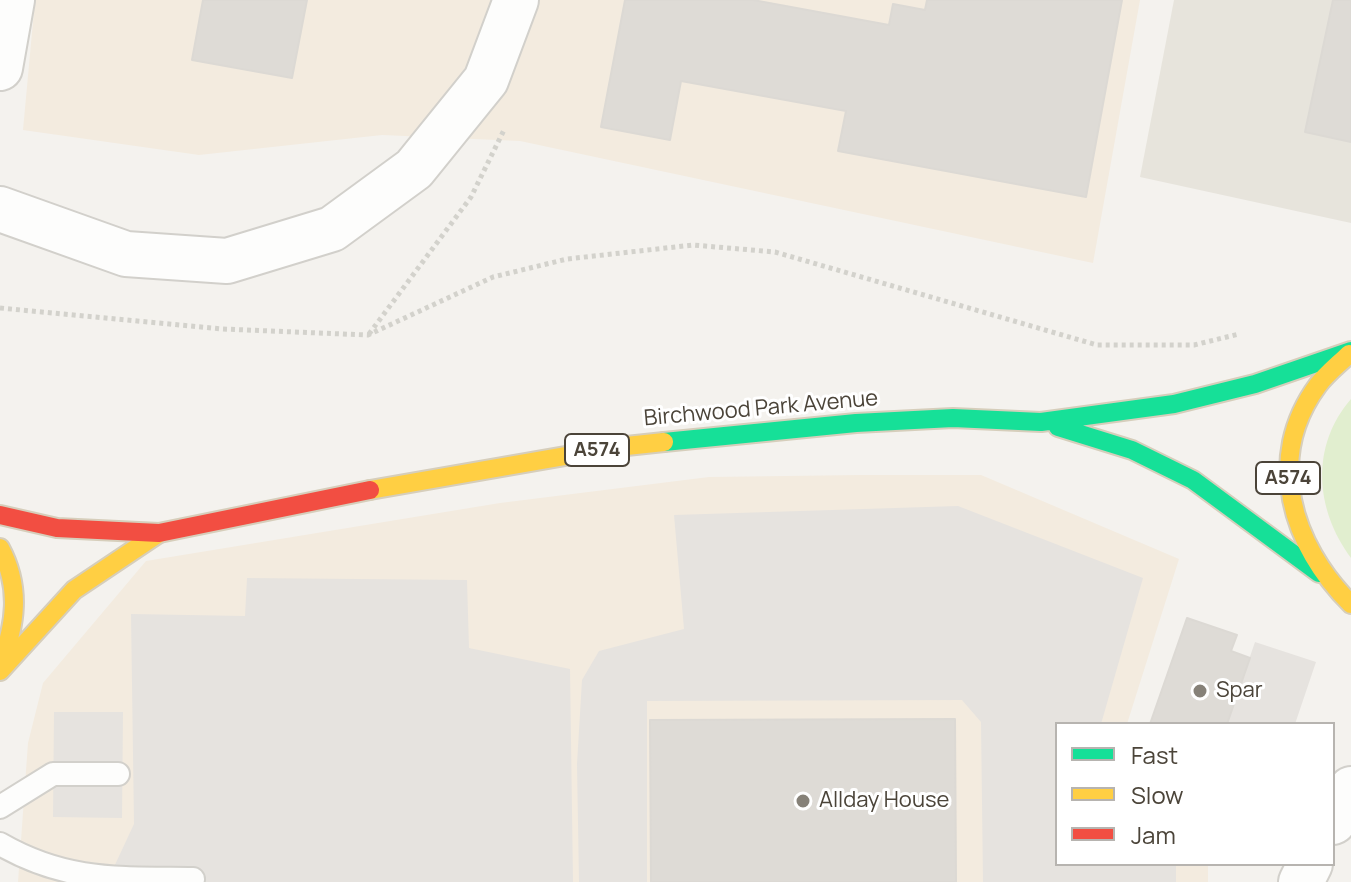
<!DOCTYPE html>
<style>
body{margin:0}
#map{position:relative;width:1351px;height:882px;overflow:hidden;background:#f4f2ee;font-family:Manrope,sans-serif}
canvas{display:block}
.legend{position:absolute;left:1055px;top:722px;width:280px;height:144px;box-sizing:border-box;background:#fff;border:2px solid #b7b4b0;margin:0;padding:10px 14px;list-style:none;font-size:24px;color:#4b4439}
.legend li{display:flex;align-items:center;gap:16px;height:40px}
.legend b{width:40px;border:2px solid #b7b4b0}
</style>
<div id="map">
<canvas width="1351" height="882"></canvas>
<ul class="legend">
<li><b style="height:10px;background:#16e098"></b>Fast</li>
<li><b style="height:10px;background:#ffcf43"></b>Slow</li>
<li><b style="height:10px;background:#f24e42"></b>Jam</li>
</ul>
</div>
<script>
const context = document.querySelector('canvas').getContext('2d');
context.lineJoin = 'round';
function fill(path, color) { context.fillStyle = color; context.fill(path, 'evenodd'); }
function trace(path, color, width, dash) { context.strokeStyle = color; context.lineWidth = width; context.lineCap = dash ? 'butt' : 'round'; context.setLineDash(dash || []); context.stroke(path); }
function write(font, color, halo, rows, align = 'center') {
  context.font = font + ' Manrope,sans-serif'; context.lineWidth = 6; context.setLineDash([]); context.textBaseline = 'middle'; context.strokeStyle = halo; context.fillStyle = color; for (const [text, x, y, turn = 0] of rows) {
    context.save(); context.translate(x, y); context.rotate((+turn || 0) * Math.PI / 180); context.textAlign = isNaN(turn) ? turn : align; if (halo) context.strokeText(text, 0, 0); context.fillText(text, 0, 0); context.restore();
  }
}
fill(new Path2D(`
 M 1174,0 L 1351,0 L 1351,223 L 1140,177 Z`), '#e7e4dc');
fill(new Path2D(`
 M 35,0 L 1140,0 L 1093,263 L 520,141 L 382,135 L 199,155 L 23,130 Z
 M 861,475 L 981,475 L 1179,559 L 1127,724 L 1057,724 L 1057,864 L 1208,864 L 1208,882 L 18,882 L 28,743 L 43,683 L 146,561 L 500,503 L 709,477 Z`), '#f3ebdf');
fill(new Path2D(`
 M 1351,399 L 1351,558 C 1315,510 1310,446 1351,399 Z`), '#e1eecf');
fill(new Path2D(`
 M 958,506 L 1143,578 L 1101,724 L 1057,724 L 1057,864 L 1176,864 L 1176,882 L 983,882 L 981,722 L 962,700 L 647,701 L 647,882 L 579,882 L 577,764 L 582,680 L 599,651 L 684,629 L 674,515 Z
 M 247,578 L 467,580 L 469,648 L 570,669 L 573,882 L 107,882 L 134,824 L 131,614 L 245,616 Z
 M 1255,642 L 1316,662 L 1295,724 L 1227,724 Z
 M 54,712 L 123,712 L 122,818 L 53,817 Z`), '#e6e3df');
const building = new Path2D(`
 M 203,0 L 307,0 L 292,78 L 192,60 Z
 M 625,0 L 753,0 L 889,25 L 893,4 L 925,10 L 927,0 L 1122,0 L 1086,197 L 838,151 L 846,111 L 681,81 L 670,140 L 601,127 Z
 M 1333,0 L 1351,0 L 1351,142 L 1305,132 Z
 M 1187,618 L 1237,635 L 1231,651 L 1250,658 L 1227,724 L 1150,724 Z
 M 955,719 L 956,882 L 651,882 L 650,720 Z`);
fill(building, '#dedbd6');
trace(building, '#dcd9d4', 2);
const lane = new Path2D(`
 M 0,807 L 53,774 L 118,774
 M 0,844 C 66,882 118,878 193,879`);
const street = new Path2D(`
 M 0,68 L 12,0
 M 0,209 L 126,254 L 227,261 L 332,229 L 414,169 L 486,80 L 516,0
 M 1333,822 L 1351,789
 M 1301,882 L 1310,864`);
const fast = new Path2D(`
 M 1058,427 L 1132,450 L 1193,480 L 1319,573
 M 664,442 L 856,423 L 953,418 L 1041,422 L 1174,404 L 1255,384 L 1351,351`);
const slow = new Path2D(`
 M 1349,354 C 1339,364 1327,373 1318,385 C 1264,458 1292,546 1351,604
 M 370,490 L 617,447 L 664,442
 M 0,548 C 21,587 16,625 0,665
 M 0,671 L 74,590 L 159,533`);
const jam = new Path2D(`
 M 0,515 L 57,528 L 159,533 L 370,490`);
trace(lane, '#d2d0cb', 26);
trace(street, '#d2d0cb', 48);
trace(fast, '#d6cebb', 22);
trace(slow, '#d6cebb', 22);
trace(jam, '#d6cebb', 22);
trace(new Path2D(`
 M 0,308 L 222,329 L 368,335 L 493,277 L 567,259 L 693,245 L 775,252 L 1097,345 L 1194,345 L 1239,334
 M 369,334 L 471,197 L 504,130`), '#d3d2cc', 5, [4, 4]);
trace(lane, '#fdfdfc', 22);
trace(street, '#fdfdfc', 44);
trace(fast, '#16e098', 18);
trace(slow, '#ffcf43', 18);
trace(jam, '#f24e42', 18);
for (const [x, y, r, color] of [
 [1200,691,8,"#868178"],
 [803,801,8,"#868178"]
]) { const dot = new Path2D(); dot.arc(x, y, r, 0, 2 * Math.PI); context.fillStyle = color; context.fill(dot); trace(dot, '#fff', 3); }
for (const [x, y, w] of [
 [597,450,64],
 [1288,478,64]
]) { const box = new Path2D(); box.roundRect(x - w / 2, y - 16, w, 32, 6); context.fillStyle = '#fff'; context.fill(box); trace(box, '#4b4439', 2); }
write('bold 20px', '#4b4439', null, [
 ["A574",597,450],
 ["A574",1288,478]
]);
write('22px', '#4b4439', '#fff', [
 ["Birchwood Park Avenue",761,409,-5]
]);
write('22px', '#4b4439', '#fff', [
 ["Spar",1216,691],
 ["Allday House",819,801]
], 'left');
</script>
